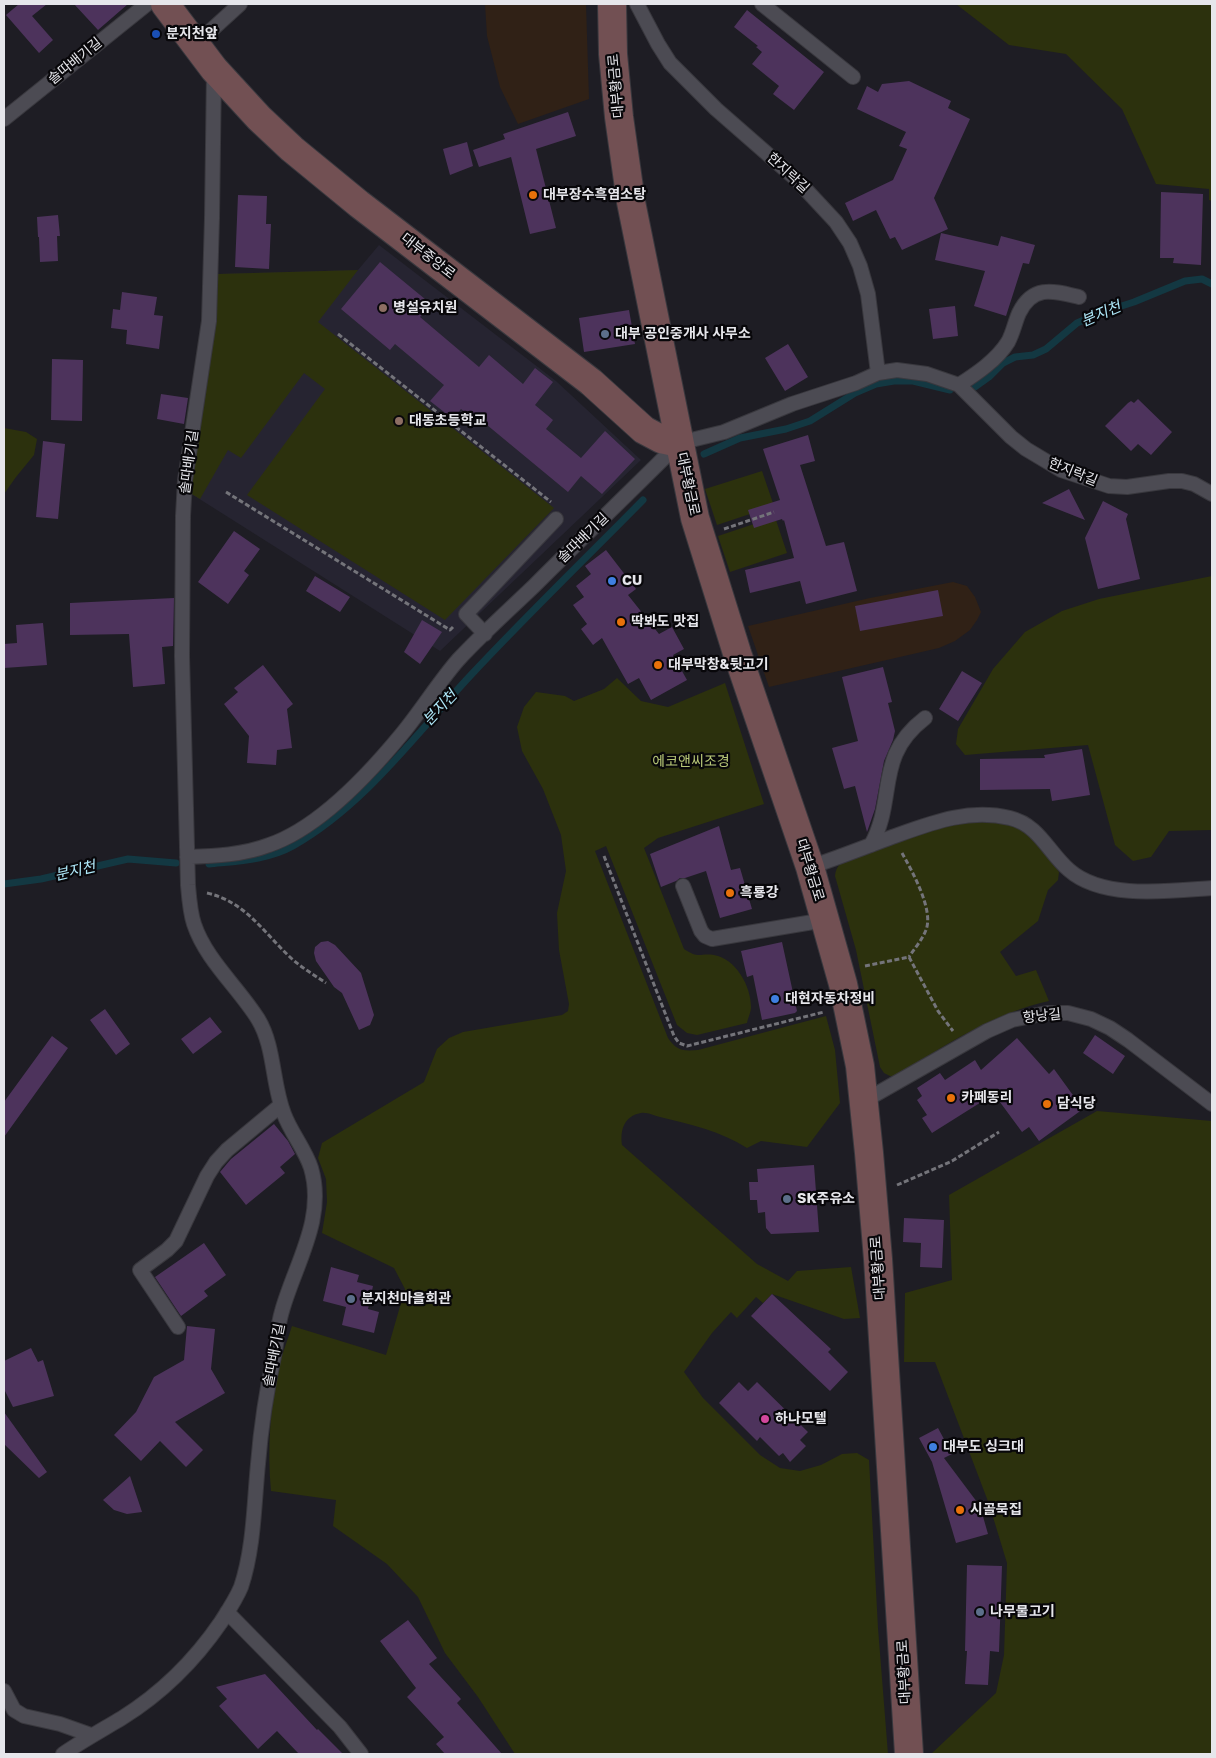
<!DOCTYPE html>
<meta charset="utf-8">
<style>
body{margin:0}
#map{position:relative;width:1216px;height:1758px;overflow:hidden;background:#1e1d24;font-family:"Golos Text",sans-serif}
canvas{display:block}
.frame{position:absolute;inset:0;border:5px solid #e6e6eb;pointer-events:none}
</style>
<div id="map">
<canvas width="1216" height="1758"></canvas>
<div class="frame"></div>
</div>
<script>
const context = document.querySelector('canvas').getContext('2d');
context.lineJoin = 'round';
function fill(path, color) { context.fillStyle = color; context.fill(path, 'evenodd'); }
function trace(path, color, width, dash) { context.strokeStyle = color; context.lineWidth = width; context.lineCap = dash ? 'butt' : 'round'; context.setLineDash(dash || []); context.stroke(path); }
function write(font, color, halo, rows, align = 'center') {
  context.font = font + ' "Golos Text","Noto Sans KR",sans-serif'; context.lineWidth = 4.5; context.setLineDash([]); context.textBaseline = 'middle'; context.strokeStyle = halo; context.fillStyle = color; for (const [text, x, y, turn = 0] of rows) {
    context.save(); context.translate(x, y); context.rotate((+turn || 0) * Math.PI / 180); context.textAlign = isNaN(turn) ? turn : align; if (halo) context.strokeText(text, 0, 0); context.fillText(text, 0, 0); context.restore();
  }
}
fill(new Path2D(`
 M 485,4 L 586,4 L 589,99 L 518,124 L 500,87 L 487,36 Z
 M 953,582 L 967,586 L 975,597 L 981,612 L 977,620 L 970,630 L 955,641 L 939,648 L 769,687 L 748,626 L 870,598 Z`), '#302116');
fill(new Path2D(`
 M 379,245 L 556,381 L 641,460 L 440,651 L 190,493 L 217,274 L 358,270 Z`), '#262431');
fill(new Path2D(`
 M 956,4 L 1212,4 L 1212,201 L 1209,200 L 1209,189 L 1156,184 L 1122,109 L 1066,54 L 1009,45 Z
 M 358,270 L 318,322 L 554,508 L 445,620 L 247,495 L 325,389 L 304,373 L 241,458 L 228,450 L 200,499 L 190,493 L 217,274 Z
 M 4,428 L 26,432 L 37,439 L 34,455 L 16,477 L 4,494 Z
 M 762,471 L 774,506 L 717,525 L 705,489 Z
 M 775,517 L 787,553 L 730,572 L 718,536 Z
 M 1212,576 L 1212,830 L 1169,831 L 1151,857 L 1133,861 L 1115,845 L 1088,745 L 965,755 L 956,744 L 958,729 L 993,669 L 1025,632 L 1062,611 L 1099,599 Z
 M 617,678 L 641,701 L 668,707 L 725,683 L 764,804 L 658,838 L 644,848 L 684,949 C 699,959 699,953 714,955 C 736,959 751,986 751,1007 C 751,1012 748,1018 747,1023 L 697,1035 L 687,1033 L 677,1025 L 606,846 L 595,851 L 668,1038 C 677,1051 683,1051 698,1050 L 826,1016 L 835,1050 L 840,1103 L 807,1147 L 761,1141 L 747,1148 C 720,1131 690,1124 660,1117 C 655,1116 647,1112 641,1113 C 624,1116 620,1130 622,1145 L 757,1264 L 788,1281 L 797,1271 L 851,1267 L 860,1318 L 844,1319 L 772,1294 L 763,1303 L 756,1297 L 737,1318 L 731,1312 L 712,1333 L 684,1372 L 703,1398 L 760,1455 L 780,1468 L 800,1471 L 821,1465 L 842,1454 L 857,1453 L 869,1460 L 878,1628 L 888,1754 L 515,1754 L 478,1697 L 445,1653 L 418,1597 L 387,1564 L 333,1526 L 336,1500 L 271,1491 C 267,1450 270,1404 280,1363 C 283,1351 288,1339 292,1326 L 386,1355 L 405,1289 L 394,1268 L 322,1233 L 327,1202 L 326,1179 L 318,1158 L 322,1143 L 424,1082 L 437,1049 L 449,1038 L 463,1032 L 562,1015 L 568,1011 L 569,1004 L 559,950 L 557,913 L 566,871 L 561,835 L 543,789 L 522,751 L 517,727 L 524,707 L 536,692 L 565,696 L 574,701 L 604,689 Z
 M 983,821 L 1009,823 L 1028,831 L 1059,872 L 1058,880 L 1048,890 L 1038,921 L 1000,952 L 1016,976 L 1036,970 L 1049,1001 C 999,1011 939,1048 896,1076 L 890,1076 L 884,1073 L 880,1067 L 856,950 L 835,876 C 836,866 841,862 849,857 L 952,824 Z
 M 1097,1111 L 1212,1121 L 1212,1754 L 931,1754 L 996,1693 L 1004,1655 L 1007,1563 L 989,1504 L 935,1362 L 904,1362 L 905,1293 L 952,1280 L 949,1195 Z`), '#2c310d');
trace(new Path2D(`
 M 975,387 L 989,377 L 1003,363 L 1015,357 L 1033,355 L 1046,349 L 1077,323 L 1100,313 L 1134,302 L 1185,281 L 1202,279 L 1212,284
 M 704,454 L 740,438 L 786,429 L 810,421 L 855,393 L 876,384 L 894,381 L 913,381 L 950,390
 M 209,864 C 237,861 268,860 293,846 C 365,805 415,735 470,676 C 526,616 585,559 643,500
 M 4,884 L 41,879 L 128,859 L 176,863`), '#133842', 7);
fill(new Path2D(`
 M 19,4 L 47,4 L 32,16 L 53,40 L 39,53 L 6,15 Z
 M 74,4 L 128,4 L 98,30 Z
 M 747,10 L 824,72 L 794,110 L 773,94 L 779,86 L 752,64 L 762,52 L 756,47 L 758,46 L 734,27 Z
 M 909,81 L 951,101 L 948,108 L 970,119 L 934,198 L 948,229 L 902,250 L 895,237 L 890,239 L 876,210 L 853,221 L 845,203 L 893,180 L 907,149 L 899,146 L 906,132 L 857,109 L 867,86 L 878,92 L 882,84 Z
 M 568,112 L 576,136 L 536,149 L 556,228 L 530,234 L 511,157 L 479,167 L 473,150 L 505,139 L 503,134 Z
 M 467,142 L 473,166 L 450,175 L 443,149 Z
 M 1161,192 L 1203,194 L 1201,265 L 1173,263 L 1174,258 L 1160,258 Z
 M 238,195 L 267,196 L 266,224 L 271,224 L 269,269 L 235,267 Z
 M 58,215 L 60,236 L 57,236 L 58,261 L 40,262 L 39,237 L 38,237 L 37,217 Z
 M 941,233 L 998,246 L 1001,236 L 1035,245 L 1029,264 L 1023,263 L 1006,316 L 974,306 L 985,271 L 935,260 Z
 M 380,262 L 431,304 L 420,317 L 479,367 L 489,355 L 523,384 L 535,368 L 553,382 L 535,405 L 553,420 L 546,429 L 581,458 L 605,431 L 635,459 L 602,494 L 581,476 L 568,492 L 481,420 L 478,423 L 461,409 L 453,419 L 430,401 L 444,385 L 395,344 L 390,350 L 341,309 Z
 M 122,292 L 157,297 L 154,315 L 163,316 L 159,349 L 126,344 L 127,330 L 111,328 L 113,309 L 120,310 Z
 M 955,306 L 958,336 L 933,339 L 929,309 Z
 M 629,310 L 635,344 L 584,352 L 579,318 Z
 M 788,344 L 808,377 L 785,391 L 765,358 Z
 M 52,359 L 83,360 L 82,421 L 51,420 Z
 M 161,394 L 188,398 L 184,424 L 157,419 Z
 M 1138,399 L 1172,432 L 1151,455 L 1138,444 L 1131,451 L 1105,426 L 1128,403 L 1131,401 L 1134,403 Z
 M 808,435 L 815,461 L 800,465 L 826,546 L 844,542 L 857,591 L 806,604 L 800,581 L 750,593 L 745,570 L 794,558 L 784,520 L 783,521 L 782,519 L 754,528 L 748,510 L 780,500 L 763,449 Z
 M 43,441 L 65,444 L 58,519 L 36,517 Z
 M 1069,489 L 1085,520 L 1042,503 Z
 M 1103,501 L 1128,514 L 1126,519 L 1140,579 L 1098,589 L 1085,538 Z
 M 234,531 L 260,549 L 244,571 L 249,575 L 228,604 L 198,582 Z
 M 606,550 L 636,589 L 628,595 L 659,634 L 672,627 L 684,649 L 673,655 L 687,680 L 651,700 L 639,678 L 628,684 L 602,638 L 593,645 L 581,629 L 587,624 L 573,605 L 584,597 L 576,586 L 591,574 L 585,566 Z
 M 315,576 L 350,597 L 340,612 L 306,591 Z
 M 938,590 L 943,616 L 860,631 L 855,606 Z
 M 174,598 L 173,646 L 162,647 L 165,684 L 133,687 L 129,634 L 70,635 L 70,603 Z
 M 422,620 L 442,632 L 420,664 L 404,652 Z
 M 43,623 L 47,665 L 4,668 L 4,644 L 17,643 L 16,625 Z
 M 263,665 L 293,704 L 287,709 L 292,748 L 277,750 L 276,765 L 247,763 L 249,736 L 224,704 L 238,692 L 234,688 Z
 M 883,667 L 892,702 L 888,703 L 895,731 L 893,740 L 884,761 L 875,809 L 867,832 L 855,786 L 844,789 L 832,748 L 858,741 L 842,677 Z
 M 962,671 L 982,683 L 958,721 L 939,709 Z
 M 1082,749 L 1090,795 L 1052,801 L 1050,789 L 980,790 L 980,759 L 1045,758 L 1044,755 Z
 M 719,826 L 731,870 L 740,868 L 752,909 L 720,918 L 706,871 L 685,878 L 680,878 L 676,881 L 661,887 L 650,854 Z
 M 328,941 L 335,945 L 361,973 L 374,1015 L 370,1025 L 359,1030 L 342,993 L 334,987 L 316,961 L 314,953 L 315,947 L 321,942 Z
 M 782,942 L 797,1011 L 795,1013 L 762,1020 L 753,975 L 747,977 L 741,951 Z
 M 105,1009 L 130,1044 L 116,1055 L 90,1020 Z
 M 210,1017 L 222,1032 L 193,1054 L 181,1039 Z
 M 1095,1035 L 1125,1056 L 1113,1074 L 1083,1053 Z
 M 52,1036 L 68,1048 L 4,1137 L 4,1102 Z
 M 1017,1038 L 1049,1074 L 1054,1069 L 1083,1109 L 1039,1141 L 1029,1127 L 1022,1132 L 994,1094 L 932,1133 L 922,1118 L 927,1115 L 917,1100 L 922,1096 L 917,1088 L 940,1073 L 945,1080 L 975,1060 L 981,1070 Z
 M 274,1124 L 288,1141 L 295,1154 L 280,1167 L 285,1173 L 246,1205 L 220,1172 L 231,1159 Z
 M 814,1165 L 819,1232 L 771,1234 L 766,1228 L 765,1212 L 758,1213 L 757,1200 L 750,1200 L 749,1182 L 758,1182 L 757,1169 Z
 M 904,1218 L 944,1220 L 942,1268 L 920,1267 L 921,1243 L 903,1242 Z
 M 204,1243 L 226,1275 L 204,1291 L 208,1296 L 181,1316 L 155,1277 Z
 M 331,1267 L 359,1275 L 357,1282 L 373,1286 L 368,1309 L 379,1312 L 374,1333 L 342,1325 L 346,1307 L 323,1301 Z
 M 772,1294 L 831,1349 L 828,1352 L 848,1372 L 830,1391 L 751,1316 Z
 M 187,1326 L 215,1329 L 211,1369 L 225,1393 L 175,1422 L 203,1450 L 186,1467 L 160,1441 L 141,1461 L 114,1435 L 136,1412 L 154,1377 L 184,1360 Z
 M 31,1348 L 38,1362 L 43,1360 L 54,1396 L 13,1407 L 4,1389 L 4,1361 Z
 M 739,1382 L 748,1391 L 757,1382 L 808,1432 L 800,1440 L 806,1446 L 790,1462 L 783,1453 L 779,1456 L 760,1437 L 757,1441 L 719,1403 Z
 M 4,1412 L 47,1472 L 39,1478 L 4,1444 Z
 M 938,1428 L 952,1454 L 944,1458 L 980,1506 L 988,1534 L 956,1543 L 932,1462 L 919,1438 Z
 M 130,1476 L 142,1512 L 127,1514 L 114,1510 L 103,1500 Z
 M 967,1565 L 1002,1566 L 999,1652 L 990,1651 L 988,1685 L 965,1684 L 967,1651 L 965,1651 Z
 M 408,1620 L 437,1658 L 429,1664 L 461,1699 L 457,1703 L 502,1754 L 445,1754 L 436,1744 L 444,1737 L 407,1697 L 416,1688 L 380,1641 Z
 M 265,1674 L 317,1730 L 318,1729 L 343,1754 L 299,1754 L 277,1731 L 258,1749 L 219,1706 L 227,1699 L 216,1687 Z`), '#4d335c');
const lane = new Path2D(`
 M 637,4 L 658,44 L 670,63 L 716,109 L 796,179 L 836,222 L 850,243 L 860,266 L 868,294 L 878,373
 M 762,4 L 853,77
 M 195,45 L 240,4
 M 4,119 L 147,4
 M 959,385 C 976,374 997,360 1008,342 C 1013,333 1015,322 1019,313 C 1033,284 1054,291 1079,297
 M 485,634 L 466,614 L 556,519
 M 871,845 C 897,798 874,757 925,718
 M 187,857 C 215,856 243,855 269,845 C 319,828 368,775 401,735 C 421,711 438,683 458,660 C 482,634 509,610 534,586 C 582,538 631,491 679,443 L 724,432 L 792,404 L 856,383 L 878,373 L 897,370 L 927,374 L 959,385 L 1011,437 L 1026,449 L 1061,470 L 1109,486 L 1127,487 L 1169,481 L 1182,481 L 1194,484 L 1212,494
 M 810,867 C 838,858 865,847 892,837 C 931,823 968,808 1010,818 C 1039,825 1048,852 1069,870 C 1103,900 1169,891 1212,888
 M 683,886 L 701,931 L 705,936 L 712,939 L 825,920
 M 864,1101 L 987,1031 L 1012,1020 L 1047,1013 L 1068,1013 L 1091,1019 L 1110,1028 L 1128,1040 L 1212,1104
 M 178,1327 L 140,1270 L 167,1250 L 176,1241 L 207,1176 L 216,1162 L 227,1150 L 281,1105
 M 227,1612 L 340,1727 L 361,1754
 M 4,1691 L 14,1710 L 24,1716 L 60,1724 L 91,1735
 M 63,1754 C 82,1741 102,1730 122,1718 C 162,1693 195,1660 221,1622 C 228,1611 236,1599 241,1587 C 254,1548 254,1504 258,1464 C 261,1426 267,1388 275,1351 C 277,1338 278,1324 282,1311 C 295,1264 326,1219 311,1168 C 305,1149 291,1133 284,1114 C 272,1084 275,1047 258,1019 C 238,987 206,960 194,924 C 190,912 189,897 188,885 L 182,656 L 183,516 L 185,480 L 209,321 L 212,218 L 214,71`);
const secondary = new Path2D(`
 M 165,4 L 214,69 L 259,118 L 292,149 L 359,204 L 591,382 L 644,430 L 661,439 L 679,443
 M 612,4 L 613,54 L 619,117 L 631,202 L 695,518 L 737,653 L 810,867 L 843,984 L 860,1066 L 869,1153 L 878,1259 L 909,1754`);
trace(lane, '#39383e', 16);
trace(secondary, '#39383e', 30);
trace(new Path2D(`
 M 338,334 L 551,502
 M 226,492 L 450,630 L 453,627
 M 724,529 L 774,512
 M 902,853 C 912,871 934,910 926,930 C 922,940 914,949 909,957
 M 604,856 L 674,1036 L 679,1043 L 687,1046 L 824,1012
 M 207,893 C 246,902 263,932 291,958 C 302,968 314,975 326,983
 M 865,966 L 909,957 L 938,1011 L 953,1031
 M 897,1185 L 952,1161 L 999,1132`), '#74747a', 3, [5, 2.5]);
trace(lane, '#4c4b53', 14);
trace(secondary, '#725053', 28);
for (const [x, y, r, color] of [
 [156,34,5,"#1a4fb4"],
 [533,195,5,"#e8710a"],
 [383,308,5,"#8d6e63"],
 [605,334,5,"#5c6f8a"],
 [399,421,5,"#8d6e63"],
 [612,581,5,"#3f7fe0"],
 [621,622,5,"#e8710a"],
 [658,665,5,"#e8710a"],
 [730,893,5,"#e8710a"],
 [775,999,5,"#3f7fe0"],
 [951,1098,5,"#e8710a"],
 [1047,1104,5,"#e8710a"],
 [787,1199,5,"#5c6f8a"],
 [351,1299,5,"#5c6f8a"],
 [765,1419,5,"#d1479c"],
 [933,1447,5,"#3f7fe0"],
 [960,1510,5,"#e8710a"],
 [980,1612,5,"#5c6f8a"]
]) { const dot = new Path2D(); dot.arc(x, y, r, 0, 2 * Math.PI); context.fillStyle = color; context.fill(dot); trace(dot, '#08070a', 2); }
write('bold 14px', '#e6e6eb', '#08070a', [
 ["분지천앞",166,34],
 ["대부장수흑염소탕",543,195],
 ["병설유치원",393,308],
 ["대부 공인중개사 사무소",615,334],
 ["대동초등학교",409,421],
 ["CU",622,581],
 ["딱봐도 맛집",631,622],
 ["대부막창&뒷고기",668,665],
 ["흑룡강",740,893],
 ["대현자동차정비",785,999],
 ["카페동리",961,1098],
 ["담식당",1057,1104],
 ["SK주유소",797,1199],
 ["분지천마을회관",361,1299],
 ["하나모텔",775,1419],
 ["대부도 싱크대",943,1447],
 ["시골묵집",970,1510],
 ["나무물고기",990,1612]
], 'left');
write('14px', '#e6e6eb', '#08070a', [
 ["솔따배기길",75,61,-39],
 ["대부황금로",616,86,-95],
 ["한지락길",788,173,43],
 ["대부중앙로",428,256,38],
 ["솔따배기길",189,462,-82],
 ["한지락길",1073,472,22],
 ["대부황금로",688,484,78],
 ["솔따배기길",583,538,-44],
 ["대부황금로",810,870,73],
 ["항낭길",1042,1016,-6],
 ["대부황금로",878,1268,-94],
 ["솔따배기길",274,1355,-79],
 ["대부황금로",904,1672,-93]
]);
write('14px', '#b9c878', '#08070a', [
 ["에코앤씨조경",691,762]
]);
write('italic 15px', '#afe9fa', '#08070a', [
 ["분지천",1101,314,-23],
 ["분지천",440,708,-47],
 ["분지천",75,871,-13]
]);
</script>
